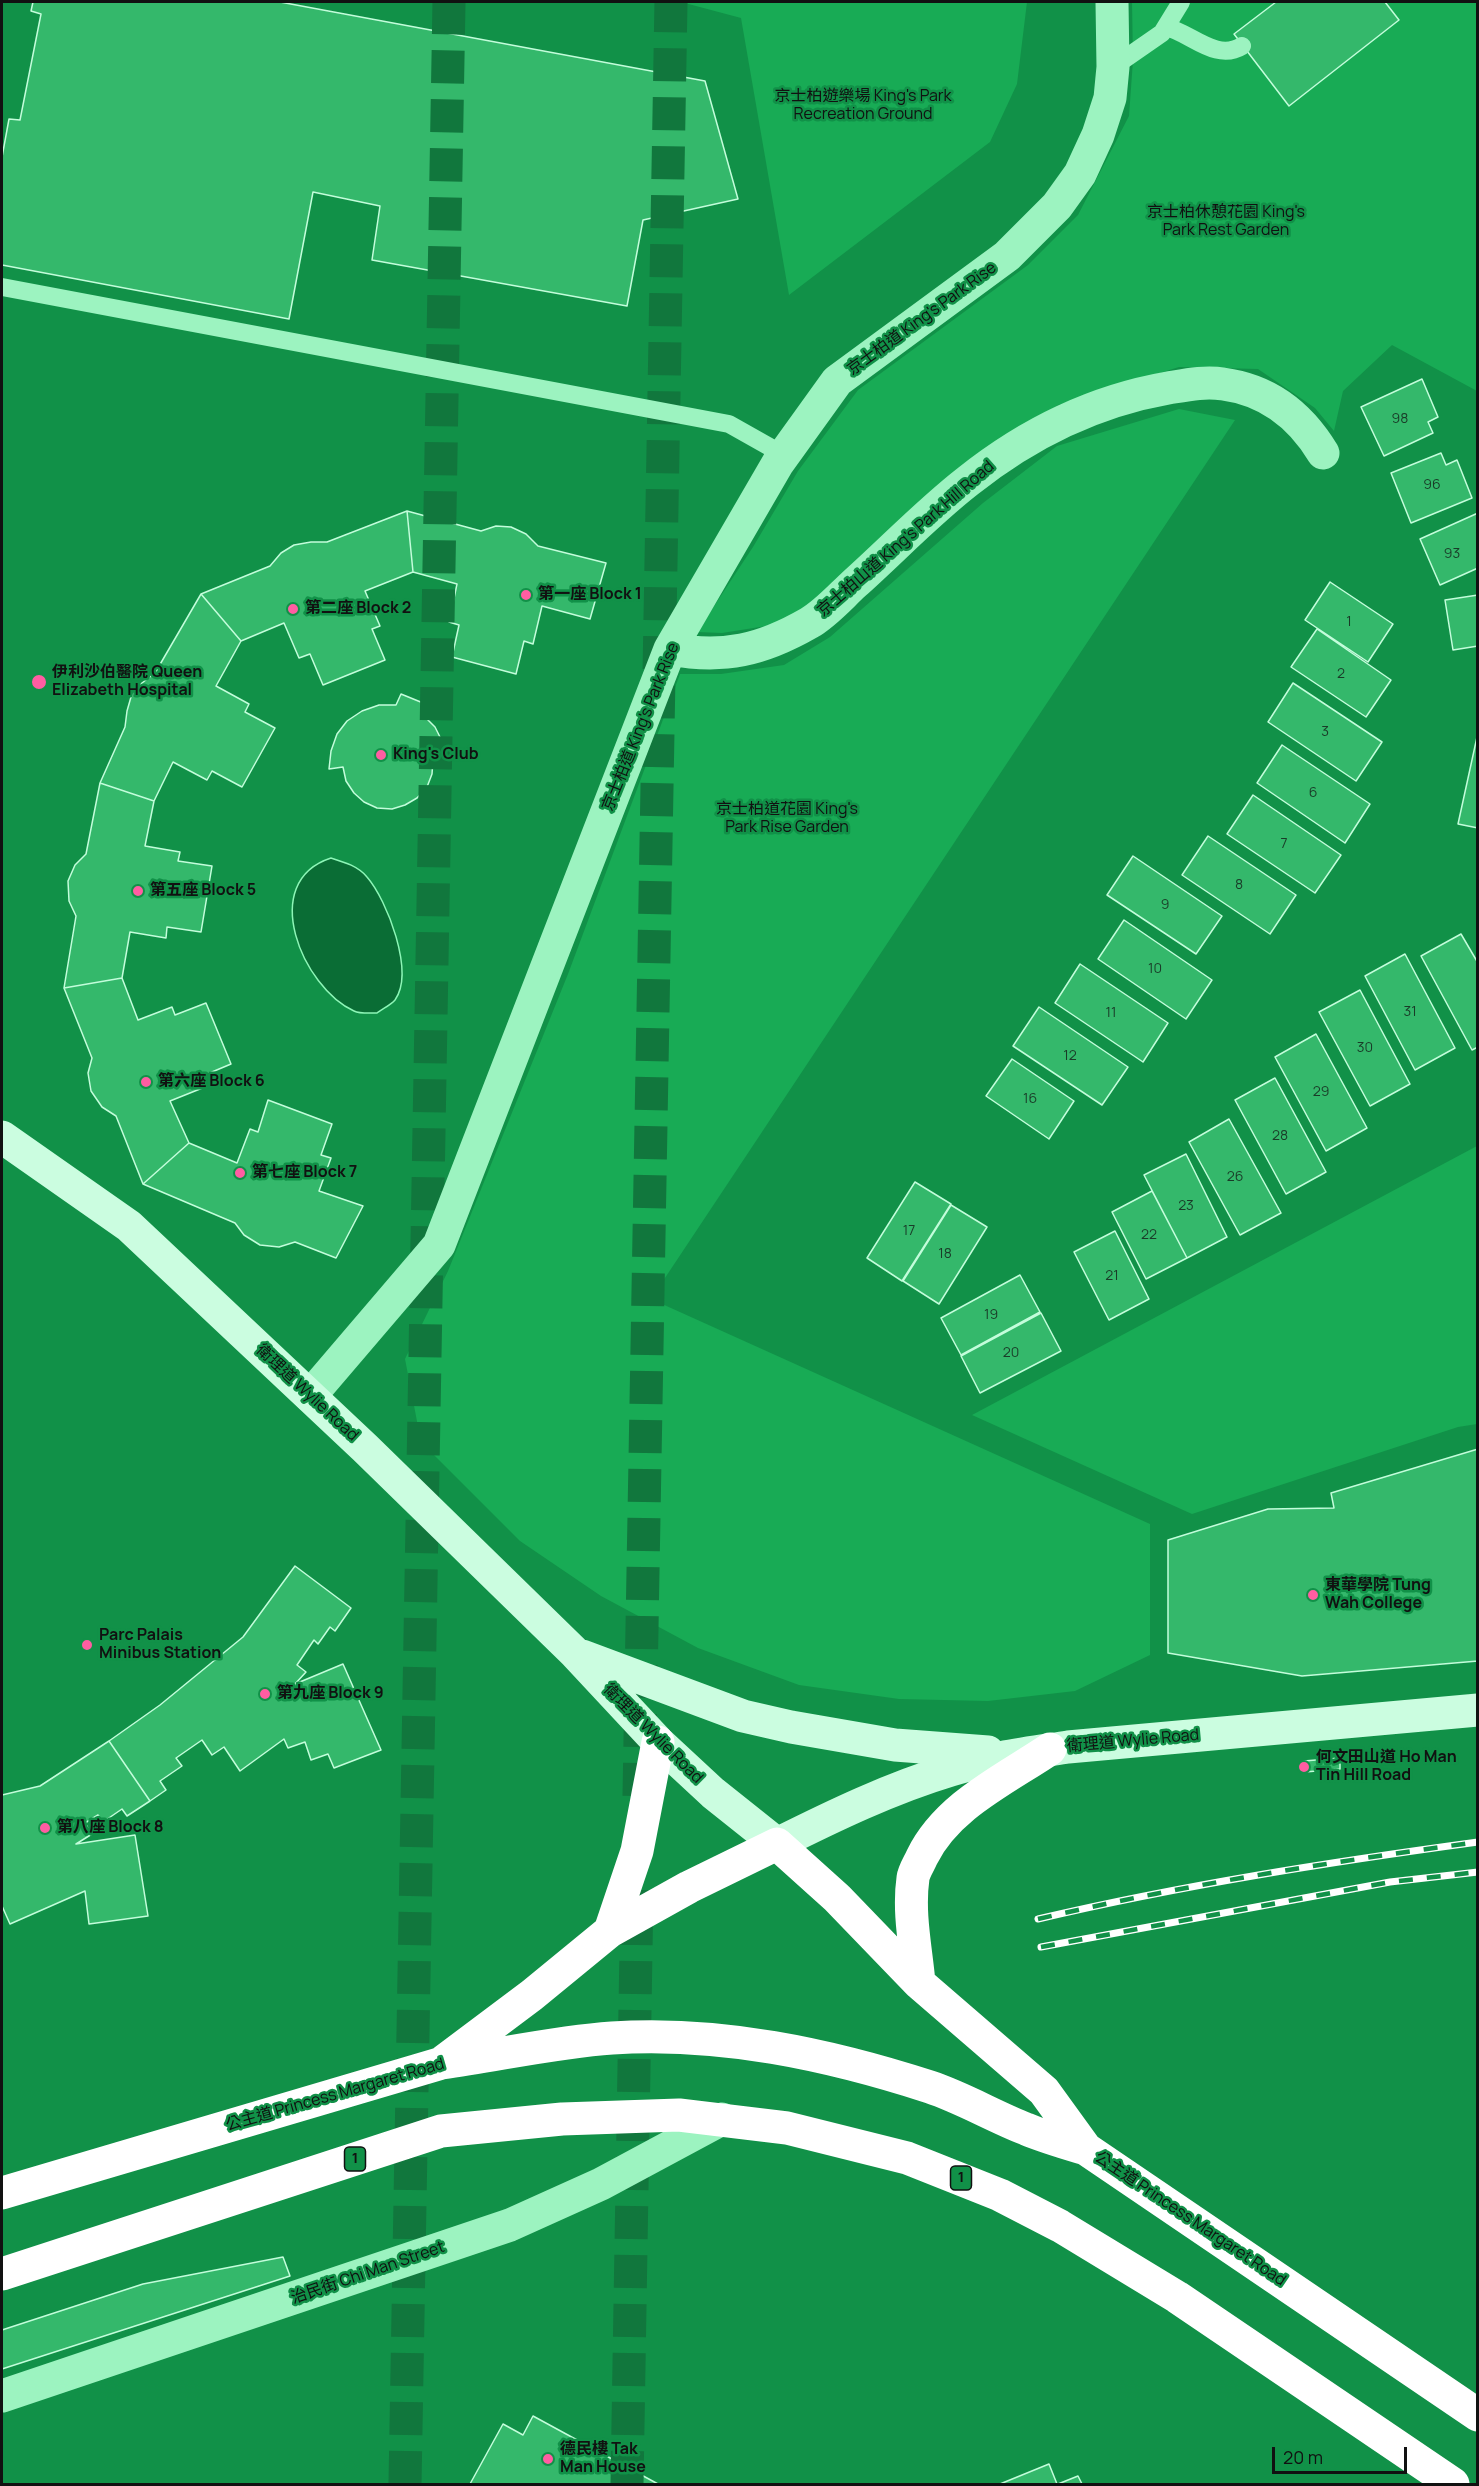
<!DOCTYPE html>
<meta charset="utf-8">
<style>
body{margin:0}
#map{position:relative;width:1479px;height:2486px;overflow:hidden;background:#119148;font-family:Manrope,sans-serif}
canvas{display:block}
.frame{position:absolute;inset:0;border:3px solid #111;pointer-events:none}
.scale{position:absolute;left:1272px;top:2447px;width:135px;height:27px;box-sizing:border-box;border:3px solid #111;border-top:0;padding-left:8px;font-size:18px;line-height:21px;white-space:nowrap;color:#111;-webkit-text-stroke:4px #119148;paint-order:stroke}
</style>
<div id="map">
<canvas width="1479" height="2486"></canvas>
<div class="frame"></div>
<div class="scale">20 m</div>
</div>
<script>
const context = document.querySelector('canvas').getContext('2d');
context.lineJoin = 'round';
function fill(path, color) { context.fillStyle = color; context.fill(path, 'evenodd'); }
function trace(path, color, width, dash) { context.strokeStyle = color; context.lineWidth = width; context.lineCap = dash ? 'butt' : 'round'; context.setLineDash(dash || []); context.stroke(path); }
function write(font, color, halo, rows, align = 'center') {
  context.font = font + ' Manrope,"Noto Sans TC",sans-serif'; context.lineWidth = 5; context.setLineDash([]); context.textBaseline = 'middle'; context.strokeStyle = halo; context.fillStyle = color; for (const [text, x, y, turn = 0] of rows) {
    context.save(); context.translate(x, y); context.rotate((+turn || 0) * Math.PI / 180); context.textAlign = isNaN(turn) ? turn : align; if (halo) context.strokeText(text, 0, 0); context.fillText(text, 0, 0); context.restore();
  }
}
fill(new Path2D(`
 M 681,2 L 1027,2 L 1017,84 L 990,142 L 789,295 L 741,18 Z
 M 1132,2 L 1477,2 L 1477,391 L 1392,345 L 1343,391 L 1334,431 L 1315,408 L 1258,369 L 1179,367 L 1058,405 L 962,468 L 832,596 L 785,623 L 722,633 L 697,632 L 753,547 L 798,471 L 858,390 L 1028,265 L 1078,215 L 1129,116 L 1133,60 Z
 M 1179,409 L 1235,420 L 651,1299 L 1150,1524 L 1150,1655 L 1075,1691 L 988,1701 L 899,1699 L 799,1685 L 698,1648 L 601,1596 L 520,1541 L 421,1442 L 405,1359 L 448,1271 L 568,974 L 680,674 L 721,674 L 784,665 L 830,637 L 983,503 L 1057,446 Z
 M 1477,1146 L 1477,1424 L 1458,1427 L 1192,1514 L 972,1415 Z`), '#18ab55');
const water = new Path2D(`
 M 331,858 C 344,862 358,866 367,877 C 387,900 415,972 395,1000 C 391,1005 382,1009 377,1013 C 370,1013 360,1014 354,1011 C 303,988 257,882 331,858 Z`);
fill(water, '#0a6d35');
trace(water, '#8df6b7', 1.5);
const building = new Path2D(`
 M 33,2 L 280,2 L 705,81 L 738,199 L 643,220 L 627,306 L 372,260 L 380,206 L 313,192 L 289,319 L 2,265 L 2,157 L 9,119 L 20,120 L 41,14 L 31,11 Z
 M 1276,2 L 1385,2 L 1399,20 L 1289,106 L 1234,34 Z
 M 1422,379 L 1438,417 L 1428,422 L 1433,433 L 1384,456 L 1361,407 Z
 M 1441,453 L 1446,465 L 1457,460 L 1472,498 L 1411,523 L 1391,473 Z
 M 407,511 L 481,531 L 496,526 L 511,527 L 526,534 L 538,546 L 606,563 L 590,619 L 542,606 L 533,644 L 524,641 L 516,674 L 452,657 L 459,625 L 449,622 L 457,584 L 413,572 Z
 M 407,511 L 413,572 L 365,591 L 380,626 L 372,629 L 385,660 L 323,685 L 310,654 L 299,658 L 284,623 L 241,641 L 201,594 L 270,566 L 281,553 L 294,545 L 311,542 L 327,542 Z
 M 1478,513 L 1478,568 L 1440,585 L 1420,539 Z
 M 1330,582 L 1393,624 L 1368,662 L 1305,620 Z
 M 201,594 L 241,641 L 216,686 L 249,704 L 245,712 L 275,728 L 242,787 L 212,771 L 207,780 L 173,762 L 154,801 L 100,783 L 125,727 L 127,711 L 131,697 L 142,683 L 155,673 Z
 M 1478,595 L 1478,646 L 1453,650 L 1445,600 Z
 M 1317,629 L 1391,680 L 1366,717 L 1291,667 Z
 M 1293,683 L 1382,742 L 1356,781 L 1268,722 Z
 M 401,694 L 428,705 L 424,716 L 435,727 L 442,741 L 430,746 L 433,760 L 432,774 L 427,787 L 417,798 L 405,805 L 392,809 L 377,808 L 364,802 L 354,793 L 346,781 L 343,767 L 329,769 L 331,751 L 337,734 L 347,721 L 362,711 L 379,705 L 396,705 Z
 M 1477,737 L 1478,737 L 1478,828 L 1458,824 Z
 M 1282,745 L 1370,804 L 1345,843 L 1257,783 Z
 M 100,783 L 154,801 L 145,846 L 180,852 L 178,861 L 212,866 L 201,932 L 167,927 L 166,938 L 130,932 L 122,978 L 64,988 L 76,916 L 69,901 L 68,881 L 75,865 L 86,854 Z
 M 1253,795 L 1341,855 L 1315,893 L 1227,834 Z
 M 1208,836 L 1296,895 L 1270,934 L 1182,875 Z
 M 1133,856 L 1222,916 L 1196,954 L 1107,895 Z
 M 1124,920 L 1212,980 L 1186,1019 L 1098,959 Z
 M 1461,934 L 1478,963 L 1478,1047 L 1472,1050 L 1421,956 Z
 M 1405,954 L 1455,1048 L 1415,1070 L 1365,976 Z
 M 1080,964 L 1168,1023 L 1143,1062 L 1055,1003 Z
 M 122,978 L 138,1020 L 172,1007 L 175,1015 L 206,1003 L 231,1064 L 200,1077 L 205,1087 L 170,1101 L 189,1143 L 143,1184 L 116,1116 L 102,1107 L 91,1091 L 88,1073 L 92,1058 L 64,988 Z
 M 1360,990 L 1410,1084 L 1370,1106 L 1319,1012 Z
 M 1039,1007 L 1128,1067 L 1102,1105 L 1013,1046 Z
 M 1316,1034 L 1367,1128 L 1326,1151 L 1275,1057 Z
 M 1012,1059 L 1074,1101 L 1049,1139 L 986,1096 Z
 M 1275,1078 L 1326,1172 L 1286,1194 L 1235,1100 Z
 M 268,1100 L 332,1124 L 321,1155 L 331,1158 L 319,1191 L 363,1206 L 336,1258 L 295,1242 L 279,1247 L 260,1245 L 244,1235 L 235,1223 L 143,1184 L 189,1143 L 237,1163 L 250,1129 L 258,1132 Z
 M 1229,1119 L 1281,1213 L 1240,1235 L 1189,1142 Z
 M 1186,1154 L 1227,1237 L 1187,1258 L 1144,1175 Z
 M 915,1182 L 951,1204 L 902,1281 L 867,1258 Z
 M 1152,1191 L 1187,1258 L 1146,1279 L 1112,1212 Z
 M 951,1205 L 987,1227 L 939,1304 L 903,1281 Z
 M 1115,1231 L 1149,1299 L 1109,1320 L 1074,1252 Z
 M 1020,1275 L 1040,1312 L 961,1355 L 941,1318 Z
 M 1041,1313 L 1061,1351 L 980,1393 L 961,1356 Z
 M 1478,1449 L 1478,1661 L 1302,1676 L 1168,1653 L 1168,1540 L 1268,1509 L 1334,1508 L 1331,1493 Z
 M 295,1566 L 351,1608 L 335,1631 L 330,1627 L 318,1644 L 314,1640 L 297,1665 L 306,1672 L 295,1684 L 343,1664 L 381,1750 L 334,1768 L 328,1754 L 311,1760 L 305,1742 L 288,1748 L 284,1739 L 240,1771 L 224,1747 L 212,1755 L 202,1740 L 176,1758 L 182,1766 L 160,1781 L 166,1790 L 150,1801 L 109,1741 L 160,1705 L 243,1637 Z
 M 109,1741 L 150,1801 L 127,1816 L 122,1809 L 103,1822 L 98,1815 L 85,1823 L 92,1834 L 76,1844 L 135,1835 L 148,1916 L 89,1924 L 85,1891 L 10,1924 L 2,1906 L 2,1795 L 40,1786 Z
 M 1340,1758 L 1340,1769 L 1305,1772 L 1304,1761 Z
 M 283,2257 L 290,2276 L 2,2369 L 2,2330 L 143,2284 Z
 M 533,2416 L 658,2484 L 470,2484 L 503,2424 L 523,2435 Z
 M 1049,2464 L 1057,2484 L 1000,2484 Z
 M 1078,2476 L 1082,2484 L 1058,2484 Z`);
fill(building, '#34b86b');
trace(building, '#c3fddb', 1.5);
trace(new Path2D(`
 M 639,1796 L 671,2
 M 405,2484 L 449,2
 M 627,2484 L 637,1890`), '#11773d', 33, [33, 16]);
trace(new Path2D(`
 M 1166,27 C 1191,33 1216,62 1242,46
 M 1113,67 L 1162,33 L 1181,2
 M 2,287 L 729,424 L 784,455`), '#9cf3c0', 18);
trace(new Path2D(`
 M 670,649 C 724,659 762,650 809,623 C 825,614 840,597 854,584 C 892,550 928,512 968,481 C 1027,434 1094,401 1168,388 C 1186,385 1205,381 1223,384 C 1268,390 1300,415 1323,453
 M 310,1396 L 439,1245 L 670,649 L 778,463 L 837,381 L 1007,256 L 1057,206 L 1080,174 L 1098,135 L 1110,98 L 1113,67 L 1112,2
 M 2,2396 L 510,2225 L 601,2184 L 722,2119`), '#9cf3c0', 33);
trace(new Path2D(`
 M 2,1137 L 129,1226 L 365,1448 L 575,1653 L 658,1742 L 713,1793 L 777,1844 C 833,1816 891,1788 951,1770 C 989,1758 1029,1753 1068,1747 L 1478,1710
 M 582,1656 L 743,1716 L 791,1727 L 895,1745 L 988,1752`), '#cbfde0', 33);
trace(new Path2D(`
 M 610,1931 L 637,1851 L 658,1742
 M 919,1983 C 916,1949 908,1913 913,1878 C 914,1871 919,1864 922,1857 C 947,1806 1004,1780 1050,1749
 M 444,2061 L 532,1995 L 610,1931 L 689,1887 L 777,1844 L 837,1898 L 919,1983 L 1044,2091 L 1086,2149
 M 2,2193 L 442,2063 C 499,2055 555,2042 612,2038 C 720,2031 828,2054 930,2087 C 963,2098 993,2116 1026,2129 C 1045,2137 1066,2143 1086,2149 L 1478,2415
 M 2,2274 L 441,2131 L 562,2119 L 679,2115 L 787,2128 L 907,2158 L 1000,2195 L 1060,2226 L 1177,2297 L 1453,2484`), '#fff', 33);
const rail = new Path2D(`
 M 1038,1919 C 1183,1885 1330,1862 1478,1842
 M 1041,1947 L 1390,1882 L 1478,1872`);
trace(rail, '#fff', 7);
trace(rail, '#119148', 4.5, [14]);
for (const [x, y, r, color] of [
 [526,595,6,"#ff5da2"],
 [293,609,6,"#ff5da2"],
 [39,682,8,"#ff5da2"],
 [381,755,6,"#ff5da2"],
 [138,891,6,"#ff5da2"],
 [146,1082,6,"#ff5da2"],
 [240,1173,6,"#ff5da2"],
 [1313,1595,6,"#ff5da2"],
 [87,1645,6,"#ff5da2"],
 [265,1694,6,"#ff5da2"],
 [1304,1767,6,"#ff5da2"],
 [45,1828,6,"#ff5da2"],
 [548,2459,6,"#ff5da2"]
]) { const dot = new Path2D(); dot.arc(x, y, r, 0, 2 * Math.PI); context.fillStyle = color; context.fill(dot); trace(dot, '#119148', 2); }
write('14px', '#1a3b28', null, [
 ["98",1400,419],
 ["96",1432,485],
 ["93",1452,554],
 ["1",1349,622],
 ["2",1341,674],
 ["3",1325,732],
 ["6",1313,793],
 ["7",1284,844],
 ["8",1239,885],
 ["9",1165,905],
 ["10",1155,969],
 ["31",1410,1012],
 ["11",1111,1013],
 ["30",1365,1048],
 ["12",1070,1056],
 ["29",1321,1092],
 ["16",1030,1099],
 ["28",1280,1136],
 ["26",1235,1177],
 ["23",1186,1206],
 ["17",909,1231],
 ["22",1149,1235],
 ["18",945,1254],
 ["21",1112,1276],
 ["19",991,1315],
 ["20",1011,1353]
]);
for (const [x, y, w] of [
 [355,2159,21],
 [961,2178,21]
]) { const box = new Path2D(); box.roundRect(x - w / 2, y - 12, w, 24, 4.5); context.fillStyle = '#119148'; context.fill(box); trace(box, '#111', 1.5); }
write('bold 15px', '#111', null, [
 ["1",355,2159],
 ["1",961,2178]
]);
write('16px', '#111', '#119148', [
 ["京士柏遊樂場 King's Park",863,97],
 ["Recreation Ground",863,115],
 ["京士柏休憩花園 King's",1226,213],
 ["Park Rest Garden",1226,231],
 ["京士柏道花園 King's",787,810],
 ["Park Rise Garden",787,828]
]);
write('16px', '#111', '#119148', [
 ["京士柏道 King's Park Rise",922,319,-36],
 ["京士柏山道 King's Park Hill Road",906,539,-41],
 ["京士柏道 King's Park Rise",641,727,-68],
 ["衛理道 Wylie Road",307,1393,43],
 ["衛理道 Wylie Road",653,1734,45],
 ["衛理道 Wylie Road",1133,1741,-5],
 ["公主道 Princess Margaret Road",335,2095,-16],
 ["公主道 Princess Margaret Road",1190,2219,34],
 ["治民街 Chi Man Street",368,2273,-19]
]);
write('bold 16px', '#111', '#119148', [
 ["第一座 Block 1",538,595],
 ["第二座 Block 2",305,609],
 ["伊利沙伯醫院 Queen",52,673],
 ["Elizabeth Hospital",52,691],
 ["King's Club",393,755],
 ["第五座 Block 5",150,891],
 ["第六座 Block 6",158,1082],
 ["第七座 Block 7",252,1173],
 ["東華學院 Tung",1325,1586],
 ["Wah College",1325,1604],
 ["Parc Palais",99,1636],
 ["Minibus Station",99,1654],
 ["第九座 Block 9",277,1694],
 ["何文田山道 Ho Man",1316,1758],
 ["Tin Hill Road",1316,1776],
 ["第八座 Block 8",57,1828],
 ["德民樓 Tak",560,2450],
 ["Man House",560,2468]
], 'left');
</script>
